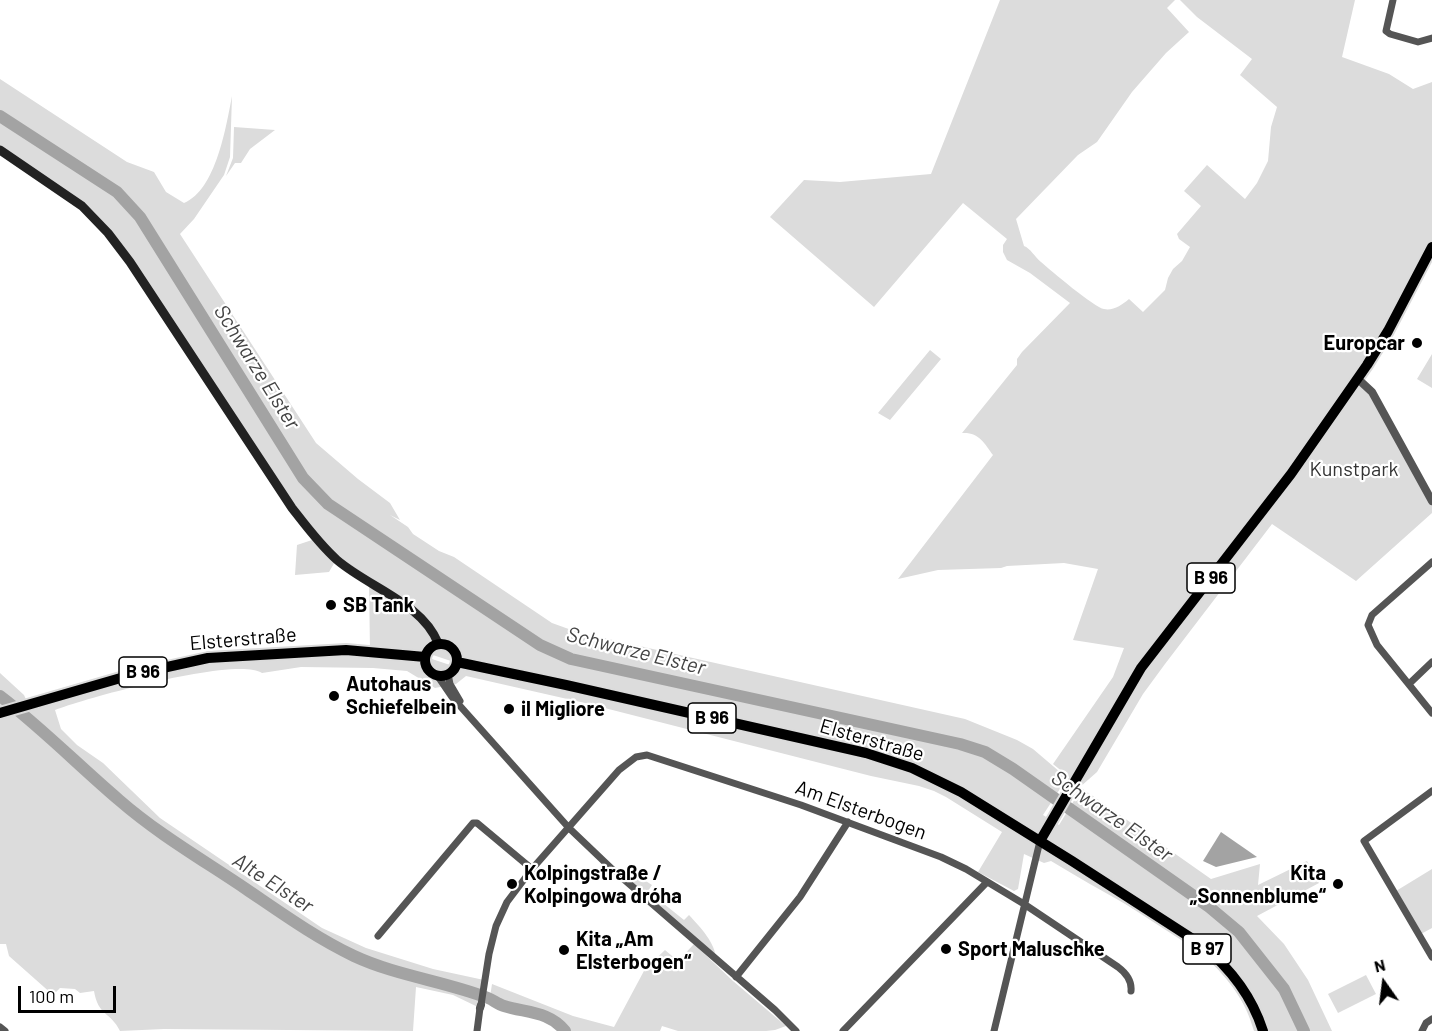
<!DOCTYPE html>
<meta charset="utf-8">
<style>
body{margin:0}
#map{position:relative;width:1432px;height:1031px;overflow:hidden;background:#fff;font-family:Barlow,sans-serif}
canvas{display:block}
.north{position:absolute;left:1354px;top:953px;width:60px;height:60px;-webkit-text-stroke:4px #fff;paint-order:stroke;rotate:346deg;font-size:16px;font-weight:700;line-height:24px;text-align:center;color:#000}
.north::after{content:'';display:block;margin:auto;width:21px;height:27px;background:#000;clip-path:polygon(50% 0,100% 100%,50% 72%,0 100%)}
.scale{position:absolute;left:18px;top:986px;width:98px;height:27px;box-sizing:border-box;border:3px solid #000;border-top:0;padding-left:8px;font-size:18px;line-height:21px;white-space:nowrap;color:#000;-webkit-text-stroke:4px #fff;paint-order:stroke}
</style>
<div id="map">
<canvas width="1432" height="1031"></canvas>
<div class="north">N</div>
<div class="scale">100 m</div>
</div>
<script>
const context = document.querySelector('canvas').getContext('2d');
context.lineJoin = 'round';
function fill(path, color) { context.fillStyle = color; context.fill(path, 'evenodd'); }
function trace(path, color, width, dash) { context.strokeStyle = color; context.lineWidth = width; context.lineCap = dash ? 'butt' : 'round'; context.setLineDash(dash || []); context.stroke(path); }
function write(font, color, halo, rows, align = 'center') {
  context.font = font + ' Barlow,sans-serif'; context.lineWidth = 4.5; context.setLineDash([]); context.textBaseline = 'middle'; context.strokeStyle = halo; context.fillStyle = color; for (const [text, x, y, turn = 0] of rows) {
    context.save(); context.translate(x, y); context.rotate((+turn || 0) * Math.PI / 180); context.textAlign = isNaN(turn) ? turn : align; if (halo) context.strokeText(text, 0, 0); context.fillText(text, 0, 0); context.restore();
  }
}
fill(new Path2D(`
 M 1000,0 L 1175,0 L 1167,8 L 1189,32 L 1166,53 L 1132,92 L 1097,142 L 1078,155 L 1016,219 L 1024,246 C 1030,248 1035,257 1041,262 C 1050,270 1095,308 1104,309 C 1113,311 1122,305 1129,299 L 1143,312 L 1165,290 L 1168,278 L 1173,269 L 1182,261 L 1190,247 L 1179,239 L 1177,234 L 1201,206 L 1184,191 L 1207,165 L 1245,199 L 1257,183 L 1268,161 L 1271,127 L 1277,107 L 1240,75 L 1252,59 L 1197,17 L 1180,0 L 1355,0 L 1342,57 L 1389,74 L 1413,89 L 1432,82 L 1432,244 L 1367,364 L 1182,614 L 1074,781 L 1053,764 L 1113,677 L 1124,648 L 1073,640 L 1098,569 L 1064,563 L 1007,566 L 1001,568 L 938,570 L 898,579 L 993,455 C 984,443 979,432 962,433 L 1017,365 L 1017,359 L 1022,352 L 1070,303 L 1030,273 L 1007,260 L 1003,252 L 1003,245 L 1007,239 L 963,203 L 874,307 L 770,217 L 804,180 L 840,182 L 931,174 Z
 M 0,79 L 127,162 L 154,172 L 166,192 L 184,203 C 216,190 226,127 232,96 L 230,157 L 224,175 L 194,219 L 180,234 L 316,443 L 358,479 L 390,503 L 400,520 L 390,515 L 408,527 L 413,534 L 439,551 L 454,557 L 552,623 L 577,632 L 965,719 L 1017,740 L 1033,749 L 1067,778 L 1043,815 L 1059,825 L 1078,794 L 1071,788 L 1122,702 L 1358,380 L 1372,392 L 1432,502 L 1432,513 L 1356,581 L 1272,524 L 1165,664 L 1143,694 L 1097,772 L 1080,787 L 1211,879 L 1260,864 L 1258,885 L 1307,861 L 1319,883 L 1257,916 L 1284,944 L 1308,980 L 1332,1031 L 1254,1031 C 1237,968 1180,936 1127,905 C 1102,891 1076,876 1051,861 L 1044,863 L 1024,854 L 1018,889 L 1014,891 L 978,872 L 1002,832 L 946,797 L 934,791 L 919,786 L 871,776 L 585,703 L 466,676 L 456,684 L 435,688 L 407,671 L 373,668 L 301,667 L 262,673 C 236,656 87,698 55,710 L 61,729 L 77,745 L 103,763 L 160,818 L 322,928 L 366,948 L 433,969 L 484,980 L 480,1008 L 453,995 L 416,987 L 413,1031 L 164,1029 L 120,1031 C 111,1012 98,1016 94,991 L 80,993 L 75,989 L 60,988 L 53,995 L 9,956 L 6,944 L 0,944 L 0,673 L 24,695 L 28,704 L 173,666 L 370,651 L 369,583 L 336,560 L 329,572 L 295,575 L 297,545 L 315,539 L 130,262 L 82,206 L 0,150 ZM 442,643 L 454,649 L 457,662 C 453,673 447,675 437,676 L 425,666 L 424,657 L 429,648 Z
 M 234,127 L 275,130 L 250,149 L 241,163 L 235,163 L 226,176 L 233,158 Z
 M 930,350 L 941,359 L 890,420 L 878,413 Z
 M 1432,354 L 1432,388 L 1417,379 Z
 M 438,648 L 447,650 L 451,661 L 430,654 Z
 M 429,658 L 450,665 C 445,672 437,672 431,667 Z
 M 1432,869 L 1432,928 L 1419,935 L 1396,891 Z
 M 614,870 L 635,874 L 652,885 L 648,891 L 684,920 L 689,915 C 700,927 716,943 716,960 Z
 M 694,944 L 733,981 L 786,1026 L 775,1030 L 766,1031 L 678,1031 L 662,1026 L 660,1031 L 565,1031 C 551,1015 536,1015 517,1009 C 508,1007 498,1001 490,997 L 492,984 L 573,1016 L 614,1027 L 645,969 L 665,950 L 678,961 Z
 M 1366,975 L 1376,994 L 1338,1013 L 1328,994 Z`), '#dcdcdc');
fill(new Path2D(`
 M 1221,832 L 1257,857 L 1216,867 L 1203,861 Z`), '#a3a3a3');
trace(new Path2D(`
 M 0,116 L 117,192 L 140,217 L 303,478 L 328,504 L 540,645 L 571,659 L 960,744 L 985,752 L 1013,769 L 1208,906 L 1239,932 L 1284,989 L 1304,1031
 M 0,696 C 42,728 79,766 119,800 C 158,834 203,860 246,889 C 280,912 316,938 354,956 C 397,976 444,981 488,998 C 493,1000 498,1004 504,1006 C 526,1013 549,1011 565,1031`), '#a3a3a3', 12);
const primary = new Path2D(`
 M425 660a16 16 0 1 1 32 0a16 16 0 1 1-32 0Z
 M 457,662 L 566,685 L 866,753 L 912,768 L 961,792 L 1072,861 L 1202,945 C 1230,968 1252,996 1263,1031
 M 0,713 L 131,675 L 208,658 L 346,650 L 425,657
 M 1040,841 L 1141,668 L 1291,474 L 1367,365 L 1388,331 L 1432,247`);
trace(primary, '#dbdbdb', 14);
trace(new Path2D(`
 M 1393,0 L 1386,31 L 1390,34 L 1418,42 L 1432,38
 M 1432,562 L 1372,615 L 1368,625 L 1377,645 L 1432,713
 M 448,674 L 450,684 L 460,701
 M 437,675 L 452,697 L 569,828 L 612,869 L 775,1010 L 796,1031
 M 1409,684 L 1432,662
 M 1432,791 L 1364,841 L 1432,957
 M 378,936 L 473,823 L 477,823 L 532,869
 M 736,977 L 800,897 L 848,822
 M 481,1005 L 489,954 L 496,926 L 507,902 L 532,869 L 619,770 L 636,757 L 647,755 L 801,805 L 941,857 L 966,869 L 1024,904 L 1118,967 C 1126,973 1132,981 1131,991
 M 0,1027 L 5,1031
 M 477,1031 L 480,1008
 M 843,1031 L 987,882
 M 994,1031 L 1040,841
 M 1422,1031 L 1426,1023 L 1432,1019`), '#555', 7);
trace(new Path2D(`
 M 1358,379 L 1372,392 L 1432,501
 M 480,1008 L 481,1005`), '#555', 8);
trace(new Path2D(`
 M 0,150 L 82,206 L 108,233 L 130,262 L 292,508 C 306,526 320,545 337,560 C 370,588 422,603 438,643`), '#222', 9);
trace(primary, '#000', 10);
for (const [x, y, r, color] of [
 [1417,343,6,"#000"],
 [331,605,6,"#000"],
 [334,696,6,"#000"],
 [509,709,6,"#000"],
 [512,884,6,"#000"],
 [1338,884,6,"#000"],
 [946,949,6,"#000"],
 [564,950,6,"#000"]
]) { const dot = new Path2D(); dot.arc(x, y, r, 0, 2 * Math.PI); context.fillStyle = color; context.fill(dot); trace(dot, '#fff', 2); }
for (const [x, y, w] of [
 [1211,578,48],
 [143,672,48],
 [712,718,48],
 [1207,949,48]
]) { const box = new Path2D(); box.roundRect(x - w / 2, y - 15, w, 30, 4.5); context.fillStyle = '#fff'; context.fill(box); trace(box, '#000', 1.5); }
write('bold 18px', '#000', null, [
 ["B 96",1211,578],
 ["B 96",143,672],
 ["B 96",712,718],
 ["B 97",1207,949]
]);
write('bold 20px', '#000', '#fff', [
 ["Europcar",1405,343,"right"],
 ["SB Tank",343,605],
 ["Autohaus",346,684],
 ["Schiefelbein",346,707],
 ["il Migliore",521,709],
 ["Kolpingstraße /",524,873],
 ["Kolpingowa dróha",524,896],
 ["Kita",1326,873,"right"],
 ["„Sonnenblume“",1326,896,"right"],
 ["Kita „Am",576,939],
 ["Elsterbogen“",576,962],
 ["Sport Maluschke",958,949]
], 'left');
write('20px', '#333', '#fff', [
 ["Kunstpark",1354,469]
]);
write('20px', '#000', '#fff', [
 ["Elsterstraße",243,639,-5],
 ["Elsterstraße",872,740,16],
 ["Am Elsterbogen",861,810,20]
]);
write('italic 21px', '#444', '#fff', [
 ["Schwarze Elster",257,367,58],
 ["Schwarze Elster",636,651,14],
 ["Schwarze Elster",1112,816,35],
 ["Alte Elster",273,883,33]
]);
</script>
